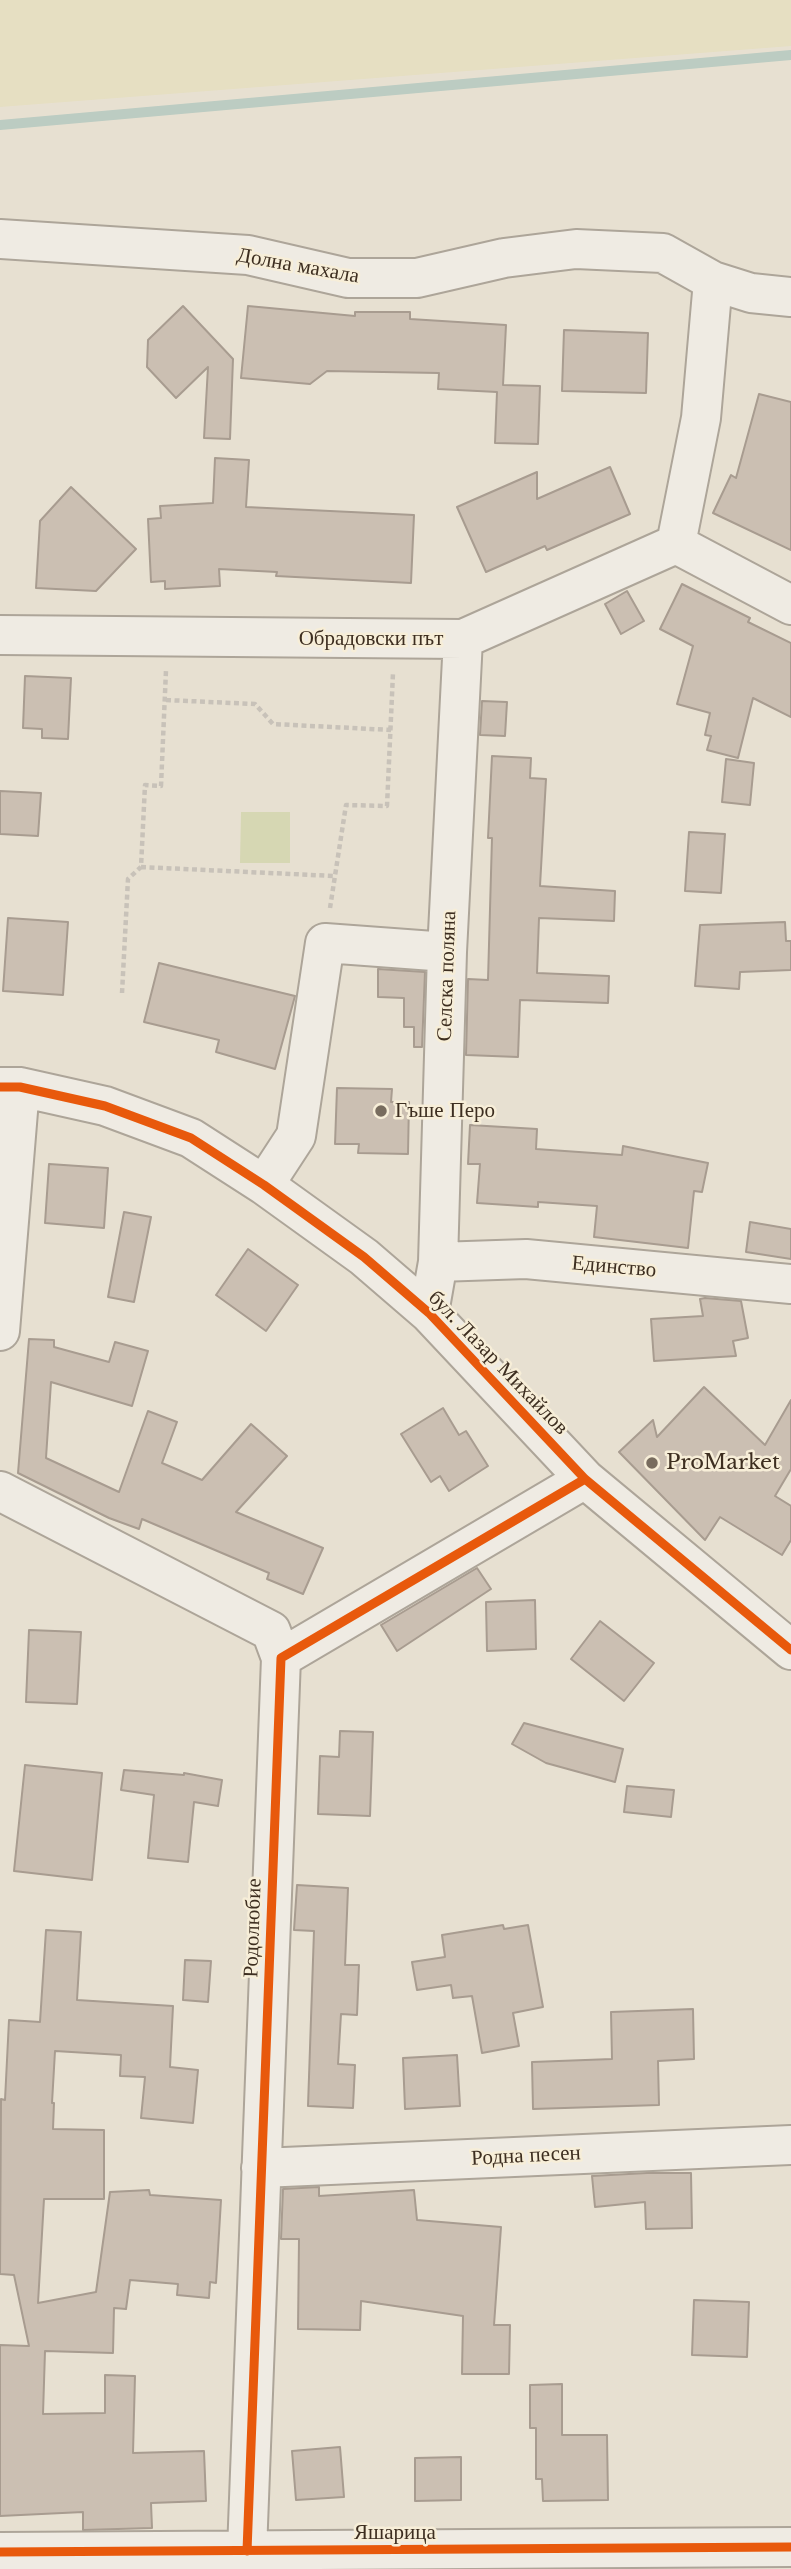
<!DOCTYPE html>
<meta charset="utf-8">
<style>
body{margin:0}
canvas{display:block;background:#e7e0d1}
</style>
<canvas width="791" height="2569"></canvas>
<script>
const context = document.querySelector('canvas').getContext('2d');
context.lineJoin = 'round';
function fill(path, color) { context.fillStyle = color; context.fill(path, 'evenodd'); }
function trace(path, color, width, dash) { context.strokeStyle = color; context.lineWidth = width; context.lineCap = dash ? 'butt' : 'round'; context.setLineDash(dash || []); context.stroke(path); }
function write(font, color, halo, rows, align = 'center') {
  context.font = font + ' "Libre Baskerville",serif'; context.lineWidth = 5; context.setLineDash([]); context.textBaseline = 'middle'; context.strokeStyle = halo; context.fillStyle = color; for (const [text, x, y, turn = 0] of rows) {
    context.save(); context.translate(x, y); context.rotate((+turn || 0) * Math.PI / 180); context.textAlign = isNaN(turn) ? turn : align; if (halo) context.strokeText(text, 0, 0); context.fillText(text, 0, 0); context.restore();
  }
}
fill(new Path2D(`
 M 0,0 L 791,0 L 791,46 L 0,107 Z`), '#e6dfc2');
fill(new Path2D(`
 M 241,812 L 290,812 L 290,863 L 240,863 Z`), '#d6d7b3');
trace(new Path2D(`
 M 0,125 L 791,55`), '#bcccc2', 10);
const building = new Path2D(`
 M 183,306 L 233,359 L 230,439 L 204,438 L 208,367 L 176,398 L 147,367 L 148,340 Z
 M 248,306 L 355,316 L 355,312 L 410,312 L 410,319 L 506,325 L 503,385 L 540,386 L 538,444 L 495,443 L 497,392 L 438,389 L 439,373 L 327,371 L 310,384 L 241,378 Z
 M 564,330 L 648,333 L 646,393 L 562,391 Z
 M 759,394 L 791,402 L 791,550 L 713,513 L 731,475 L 736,478 Z
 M 215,458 L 249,460 L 246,507 L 414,515 L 411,583 L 276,576 L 277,572 L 219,569 L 220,586 L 165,589 L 165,581 L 151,582 L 148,519 L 161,518 L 160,506 L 213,503 Z
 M 610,467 L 630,514 L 547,550 L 545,546 L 486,572 L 457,507 L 537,472 L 537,499 Z
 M 71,487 L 136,549 L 96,591 L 36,588 L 40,521 Z
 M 682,584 L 750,618 L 748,622 L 791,643 L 791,717 L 753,698 L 738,758 L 707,750 L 711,736 L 705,735 L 710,713 L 677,704 L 693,646 L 660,629 Z
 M 627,591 L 644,621 L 621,634 L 605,604 Z
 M 25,676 L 71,678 L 68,739 L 42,738 L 42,729 L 23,728 Z
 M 482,701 L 507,702 L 505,736 L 480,735 Z
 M 492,756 L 531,758 L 530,778 L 546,779 L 540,886 L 615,891 L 614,921 L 539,918 L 537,973 L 609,976 L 608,1003 L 520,1000 L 518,1057 L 466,1055 L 468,979 L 488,980 L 492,838 L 488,838 Z
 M 726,759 L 754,763 L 750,805 L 722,802 Z
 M 0,791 L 41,793 L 38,836 L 0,834 Z
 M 689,832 L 725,834 L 721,893 L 685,891 Z
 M 8,918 L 68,922 L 63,995 L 3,991 Z
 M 785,922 L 786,941 L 791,941 L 791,970 L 740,972 L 739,989 L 695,986 L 700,925 Z
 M 159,963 L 295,996 L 275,1069 L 216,1052 L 219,1040 L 144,1022 Z
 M 378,969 L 425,972 L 422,1047 L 414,1047 L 414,1027 L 404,1027 L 404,998 L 378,997 Z
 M 337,1088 L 392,1089 L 391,1102 L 409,1102 L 408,1154 L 358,1153 L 359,1144 L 335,1144 Z
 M 470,1125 L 537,1129 L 536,1149 L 622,1155 L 623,1146 L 708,1163 L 702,1192 L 694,1191 L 688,1248 L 594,1237 L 597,1206 L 538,1202 L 538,1207 L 477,1203 L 480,1164 L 468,1164 Z
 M 49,1164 L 108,1168 L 104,1228 L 45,1223 Z
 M 124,1212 L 151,1217 L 134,1302 L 108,1297 Z
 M 750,1222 L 791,1229 L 791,1259 L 746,1252 Z
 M 248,1249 L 298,1285 L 266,1331 L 216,1295 Z
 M 705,1298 L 741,1301 L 748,1338 L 733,1341 L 736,1356 L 654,1361 L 651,1319 L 703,1316 L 700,1299 Z
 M 29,1339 L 54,1340 L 54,1347 L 109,1362 L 115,1342 L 148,1351 L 132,1406 L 51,1382 L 46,1458 L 119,1492 L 148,1411 L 177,1422 L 162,1463 L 202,1480 L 251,1424 L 287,1456 L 236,1512 L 323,1548 L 303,1594 L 267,1579 L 269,1573 L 142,1519 L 139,1529 L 109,1518 L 18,1473 Z
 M 704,1387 L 765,1445 L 791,1400 L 791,1469 L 775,1496 L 791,1506 L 791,1540 L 782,1555 L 720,1517 L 705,1540 L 619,1452 L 653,1420 L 657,1437 Z
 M 443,1408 L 459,1435 L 466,1431 L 488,1466 L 449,1491 L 440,1476 L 431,1482 L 401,1434 Z
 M 477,1568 L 491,1589 L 397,1651 L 381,1625 Z
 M 535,1600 L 536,1649 L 487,1651 L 486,1602 Z
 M 600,1621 L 654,1663 L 624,1701 L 571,1659 Z
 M 29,1630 L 81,1632 L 77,1704 L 26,1702 Z
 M 524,1723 L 623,1749 L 615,1782 L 546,1763 L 512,1744 Z
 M 340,1731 L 373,1732 L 370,1816 L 318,1814 L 320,1756 L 339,1757 Z
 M 25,1765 L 102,1773 L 92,1880 L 14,1871 Z
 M 124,1770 L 184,1775 L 184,1773 L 222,1780 L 218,1806 L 194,1802 L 188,1862 L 148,1858 L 154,1795 L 121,1790 Z
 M 627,1786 L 674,1790 L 671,1817 L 624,1812 Z
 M 297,1885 L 348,1888 L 345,1965 L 359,1965 L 357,2015 L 341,2014 L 338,2064 L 355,2065 L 353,2108 L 308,2106 L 314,1931 L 294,1930 Z
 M 503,1925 L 504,1929 L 528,1925 L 543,2007 L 513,2013 L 519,2046 L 482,2053 L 472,1996 L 453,1998 L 451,1985 L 417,1990 L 412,1962 L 445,1957 L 442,1935 Z
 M 46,1930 L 81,1932 L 77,2000 L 173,2006 L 170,2067 L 198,2070 L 193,2123 L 141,2118 L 145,2077 L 120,2076 L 121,2055 L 55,2051 L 52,2103 L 54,2103 L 53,2129 L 104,2130 L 104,2199 L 44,2199 L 38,2303 L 96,2292 L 110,2192 L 149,2190 L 150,2195 L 221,2200 L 216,2283 L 210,2282 L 209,2298 L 177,2295 L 178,2284 L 130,2280 L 126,2309 L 114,2308 L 113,2353 L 45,2351 L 43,2414 L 105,2413 L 105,2375 L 135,2376 L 133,2453 L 204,2451 L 206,2501 L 151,2503 L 152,2528 L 83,2530 L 83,2512 L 0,2516 L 0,2345 L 29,2346 L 14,2275 L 0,2274 L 1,2099 L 5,2100 L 9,2020 L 40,2022 Z
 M 185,1960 L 211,1961 L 208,2002 L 183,2000 Z
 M 693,2009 L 694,2059 L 658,2061 L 659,2105 L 533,2109 L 532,2062 L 612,2059 L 611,2012 Z
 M 457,2055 L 460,2106 L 405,2109 L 403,2058 Z
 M 647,2173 L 691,2173 L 692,2228 L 646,2229 L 645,2202 L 595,2207 L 592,2176 Z
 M 319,2187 L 319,2196 L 414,2190 L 417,2220 L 501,2227 L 494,2325 L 510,2325 L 509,2374 L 462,2374 L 463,2316 L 361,2301 L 360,2330 L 298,2329 L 299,2239 L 281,2239 L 283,2189 Z
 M 694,2300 L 749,2302 L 747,2357 L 692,2355 Z
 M 562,2384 L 562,2435 L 607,2435 L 608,2500 L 543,2501 L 542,2479 L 536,2479 L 536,2428 L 530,2428 L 530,2385 Z
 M 340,2447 L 344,2497 L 296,2500 L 292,2451 Z
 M 461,2457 L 461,2500 L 415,2501 L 415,2458 Z`);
fill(building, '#cbbfb2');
trace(building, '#a89c90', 2);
const minor = new Path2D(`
 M 0,239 L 248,255 L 348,278 L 417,278 L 504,258 L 576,249 L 663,253 L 713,281
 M 676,544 L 701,418 L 713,281 L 751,293 L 791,297
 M 676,544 L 791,605
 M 0,635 L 463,639 L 676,544
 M 0,1087 L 20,1087 L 105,1106 L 191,1138 L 264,1185 L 364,1257 L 429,1313 L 585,1479 L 791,1650
 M 264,1185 L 296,1136 L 325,943 L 447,952
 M 438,1262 L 526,1259 L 791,1284
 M 429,1313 L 438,1262 L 447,952 L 463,639
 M 0,1331 L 20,1087
 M 0,1491 L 271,1631 L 281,1658
 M 261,2168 L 791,2145
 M 247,2551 L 281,1658 L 585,1479
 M 0,2552 L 791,2547`);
trace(minor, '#ada599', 42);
trace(new Path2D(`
 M 166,700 L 255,704 L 273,724 L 391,730
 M 141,867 L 334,876
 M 330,908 L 346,805 L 387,806 L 393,673
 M 122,993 L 128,879 L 141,867 L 145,785 L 161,786 L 166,670`), '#c8c2b9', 4.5, [5, 3.5]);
trace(minor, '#efebe3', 38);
trace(new Path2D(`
 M 0,1087 L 20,1087 L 105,1106 L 191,1138 L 264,1185 L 364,1257 L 429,1313 L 585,1479 L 791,1650
 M 247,2551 L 281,1658 L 585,1479
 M 0,2552 L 791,2547`), '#e8590c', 9);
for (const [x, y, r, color] of [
 [381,1111,7,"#786c5e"],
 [652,1463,7,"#786c5e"]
]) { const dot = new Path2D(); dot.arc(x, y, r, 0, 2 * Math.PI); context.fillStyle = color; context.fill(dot); trace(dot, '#f7eed8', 2.5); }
write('21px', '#3d2e20', '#f7eed8', [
 ["Долна махала",298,266,10],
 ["Обрадовски път",371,639],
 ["Селска поляна",447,976,-88],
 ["Единство",614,1267,5],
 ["бул. Лазар Михайлов",498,1363,46],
 ["Родолюбие",253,1928,-88],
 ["Родна песен",526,2156,-3],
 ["Яшарица",395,2533]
]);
write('21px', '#3d2e20', '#f7eed8', [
 ["Гъше Перо",395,1111],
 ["ProMarket",666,1463]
], 'left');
</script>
